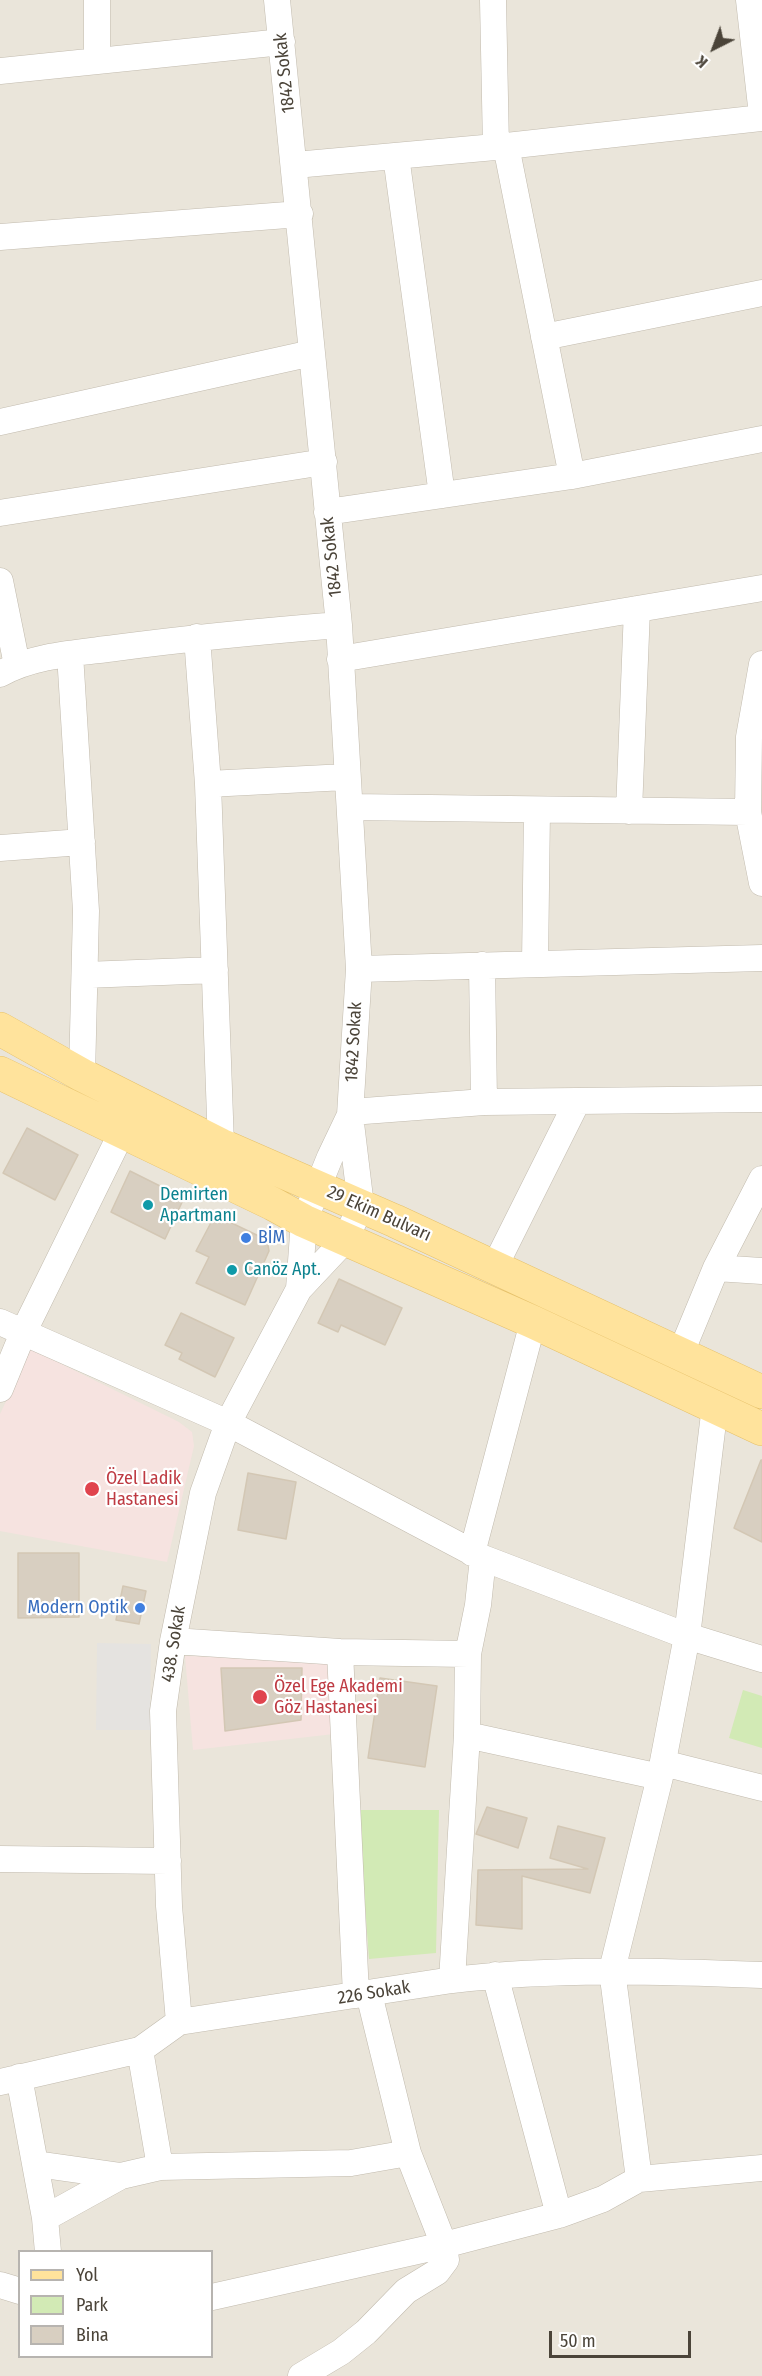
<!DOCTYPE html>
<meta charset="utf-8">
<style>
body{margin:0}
#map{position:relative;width:762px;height:2376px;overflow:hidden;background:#f6f3ec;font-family:"Fira Sans Condensed",sans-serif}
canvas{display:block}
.legend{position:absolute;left:18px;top:2250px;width:195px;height:108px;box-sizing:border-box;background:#fff;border:2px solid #b7b4b0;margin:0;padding:8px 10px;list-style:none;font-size:18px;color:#4b4439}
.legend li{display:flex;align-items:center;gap:12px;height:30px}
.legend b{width:30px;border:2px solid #b7b4b0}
.north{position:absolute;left:684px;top:18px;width:60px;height:60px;-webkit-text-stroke:4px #fff;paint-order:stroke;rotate:222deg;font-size:16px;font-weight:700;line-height:24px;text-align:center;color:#4b4439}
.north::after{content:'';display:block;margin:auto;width:21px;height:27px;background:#4b4439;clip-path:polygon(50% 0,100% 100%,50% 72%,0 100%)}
.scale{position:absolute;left:549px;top:2331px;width:142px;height:27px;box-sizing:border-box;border:3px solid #4b4439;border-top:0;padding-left:8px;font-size:18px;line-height:21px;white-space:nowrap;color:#4b4439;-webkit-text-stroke:4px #fff;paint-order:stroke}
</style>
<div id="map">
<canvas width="762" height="2376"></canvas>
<ul class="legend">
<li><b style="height:8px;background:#ffe39c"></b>Yol</li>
<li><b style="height:16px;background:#d2eab5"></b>Park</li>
<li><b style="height:16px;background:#d8cfc1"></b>Bina</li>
</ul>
<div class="north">K</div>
<div class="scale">50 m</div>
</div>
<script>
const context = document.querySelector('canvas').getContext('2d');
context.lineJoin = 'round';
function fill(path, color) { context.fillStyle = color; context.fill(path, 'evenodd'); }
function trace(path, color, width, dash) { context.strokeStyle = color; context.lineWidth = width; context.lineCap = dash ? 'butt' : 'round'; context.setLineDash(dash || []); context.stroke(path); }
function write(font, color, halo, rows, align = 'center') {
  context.font = font + ' "Fira Sans Condensed",sans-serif'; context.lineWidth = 4.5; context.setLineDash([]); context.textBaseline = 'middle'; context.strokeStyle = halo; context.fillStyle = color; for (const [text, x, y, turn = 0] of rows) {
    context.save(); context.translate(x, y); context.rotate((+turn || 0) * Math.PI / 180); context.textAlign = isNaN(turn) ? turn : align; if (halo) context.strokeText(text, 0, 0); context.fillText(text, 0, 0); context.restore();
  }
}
fill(new Path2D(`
 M 0,0 L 762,0 L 762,2376 L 0,2376 ZM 20,2252 L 212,2252 L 212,2356 L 20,2356 Z`), '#eae5da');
fill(new Path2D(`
 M 31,1349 L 179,1422 L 192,1432 L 194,1446 L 167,1562 L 0,1531 L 0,1414 Z
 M 185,1656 L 332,1660 L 334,1734 L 193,1750 Z`), '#f6e3e0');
fill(new Path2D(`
 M 743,1690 L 762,1696 L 762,1748 L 729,1738 Z
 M 358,1810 L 439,1810 L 436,1953 L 369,1959 Z`), '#d2eab5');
fill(new Path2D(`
 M 97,1643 L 151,1644 L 150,1730 L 96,1730 Z`), '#e5e3e0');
const building = new Path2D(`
 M 27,1128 L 78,1155 L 55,1200 L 3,1173 Z
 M 130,1171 L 184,1198 L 165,1239 L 111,1212 Z
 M 215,1215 L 267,1240 L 269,1251 L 245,1305 L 196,1283 L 209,1257 L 196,1251 Z
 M 339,1279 L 402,1308 L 385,1345 L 341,1325 L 338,1332 L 318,1323 Z
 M 181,1313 L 234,1338 L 215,1377 L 179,1359 L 182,1353 L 165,1345 Z
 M 761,1460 L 762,1460 L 762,1542 L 734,1528 Z
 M 248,1473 L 296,1482 L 286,1539 L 238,1530 Z
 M 18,1553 L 79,1553 L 79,1617 L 18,1618 Z
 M 123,1586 L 146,1591 L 139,1624 L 116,1620 Z
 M 221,1668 L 302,1668 L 301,1720 L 225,1731 Z
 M 380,1678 L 437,1686 L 425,1767 L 368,1758 Z
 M 487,1807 L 527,1818 L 518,1848 L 476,1834 Z
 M 558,1826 L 605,1838 L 590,1893 L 522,1876 L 522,1929 L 476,1925 L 478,1870 L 588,1869 L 550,1858 Z`);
fill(building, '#d8cfc1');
trace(building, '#d3c7b4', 1.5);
const minor = new Path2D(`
 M 97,0 L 97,61
 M 493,0 L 496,147
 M 749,0 L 762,115
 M 0,71 L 282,42
 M 506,146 L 572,476
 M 396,156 L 442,495
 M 295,165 L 506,146 L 762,118
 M 0,237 L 300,214
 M 544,337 L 762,293
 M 0,422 L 312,353
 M 327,512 L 572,476 L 762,439
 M 0,513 L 324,462
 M 0,581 L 17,665
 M 197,637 L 208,784 L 221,1145
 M 70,654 L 86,911 L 82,1075
 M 340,659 L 762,588
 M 762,664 L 749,737 L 748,812 L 762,883
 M 0,674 C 34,655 77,653 115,648 C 190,638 264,631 339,625
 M 208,784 L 346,777
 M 350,807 L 748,812
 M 629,811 L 637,609
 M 0,848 L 82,842
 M 535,964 L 537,810
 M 482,965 L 484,1102
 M 359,969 L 762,958
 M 85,975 L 215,970
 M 351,1112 L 484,1102 L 762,1099
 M 494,1268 L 577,1102
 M 716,1268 L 762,1271
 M 299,1289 L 304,1221 L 330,1157 L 350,1115
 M 0,1322 L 228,1423 L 483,1558 L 687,1636 L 762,1659
 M 680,1355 L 716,1268 L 762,1179
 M 0,1389 L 23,1333 L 122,1132
 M 472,1553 L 533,1322
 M 173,1641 L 340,1652 L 468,1654
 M 340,1652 L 356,1995
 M 467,1735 L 660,1777
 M 663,1763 L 762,1788
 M 0,1859 L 168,1861
 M 495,1975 L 559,2215
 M 452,1980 L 467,1735 L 468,1654 L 478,1605 L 483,1558
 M 179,2022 L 169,1906 L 163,1711 L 173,1641 L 203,1493 L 228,1423 L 299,1289 L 345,1240 L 361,1206 L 350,1115 L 359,969 L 339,625 L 277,0
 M 140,2050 L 160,2167
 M 19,2077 L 45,2218 L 48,2252
 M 0,2082 L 140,2050 L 179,2022 L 452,1980 C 555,1968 658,1971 762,1975
 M 36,2164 L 121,2176
 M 639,2179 L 612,1970 L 660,1777 L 687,1636 L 715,1406
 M 45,2218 L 121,2176 L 160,2167 L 351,2163 L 408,2153
 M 0,2285 L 20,2291
 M 212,2297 L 444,2245 L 559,2215 L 603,2199 L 639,2179 L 762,2168
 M 301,2376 L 341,2352 L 366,2332 L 406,2291 L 437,2272 L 446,2260 L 444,2245 L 408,2153 L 369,1994`);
const major = new Path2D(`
 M 0,1029 L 82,1075 L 221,1145 L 395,1221 L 762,1392
 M 0,1073 L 273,1204 L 304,1221 L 533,1322 L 762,1429`);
trace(minor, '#c2bbae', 27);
trace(major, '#e6c16a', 34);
trace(minor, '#fff', 26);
trace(major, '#ffe39c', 33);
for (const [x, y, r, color] of [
 [148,1205,6,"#0f9aa8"],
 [246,1238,6,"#3f7fe0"],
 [232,1270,6,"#0f9aa8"],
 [92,1489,8,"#e0444e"],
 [140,1608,6,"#3f7fe0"],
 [260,1697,8,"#e0444e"]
]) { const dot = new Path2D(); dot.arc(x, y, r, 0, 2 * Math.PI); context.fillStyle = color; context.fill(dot); trace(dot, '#fff', 2); }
write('18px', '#4b4439', '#fff', [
 ["1842 Sokak",285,73,-96],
 ["1842 Sokak",332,557,-96],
 ["1842 Sokak",354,1042,-87],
 ["29 Ekim Bulvarı",379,1214,24],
 ["438. Sokak",174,1644,-81],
 ["226 Sokak",374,1993,-9]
]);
write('18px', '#0d838f', '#fff', [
 ["Demirten",160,1195],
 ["Apartmanı",160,1216],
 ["Canöz Apt.",244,1270]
], 'left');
write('18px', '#366cbe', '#fff', [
 ["BİM",258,1238],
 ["Modern Optik",128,1608,"right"]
], 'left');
write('18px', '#be3a42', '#fff', [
 ["Özel Ladik",106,1479],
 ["Hastanesi",106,1500],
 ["Özel Ege Akademi",274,1687],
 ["Göz Hastanesi",274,1708]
], 'left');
</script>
